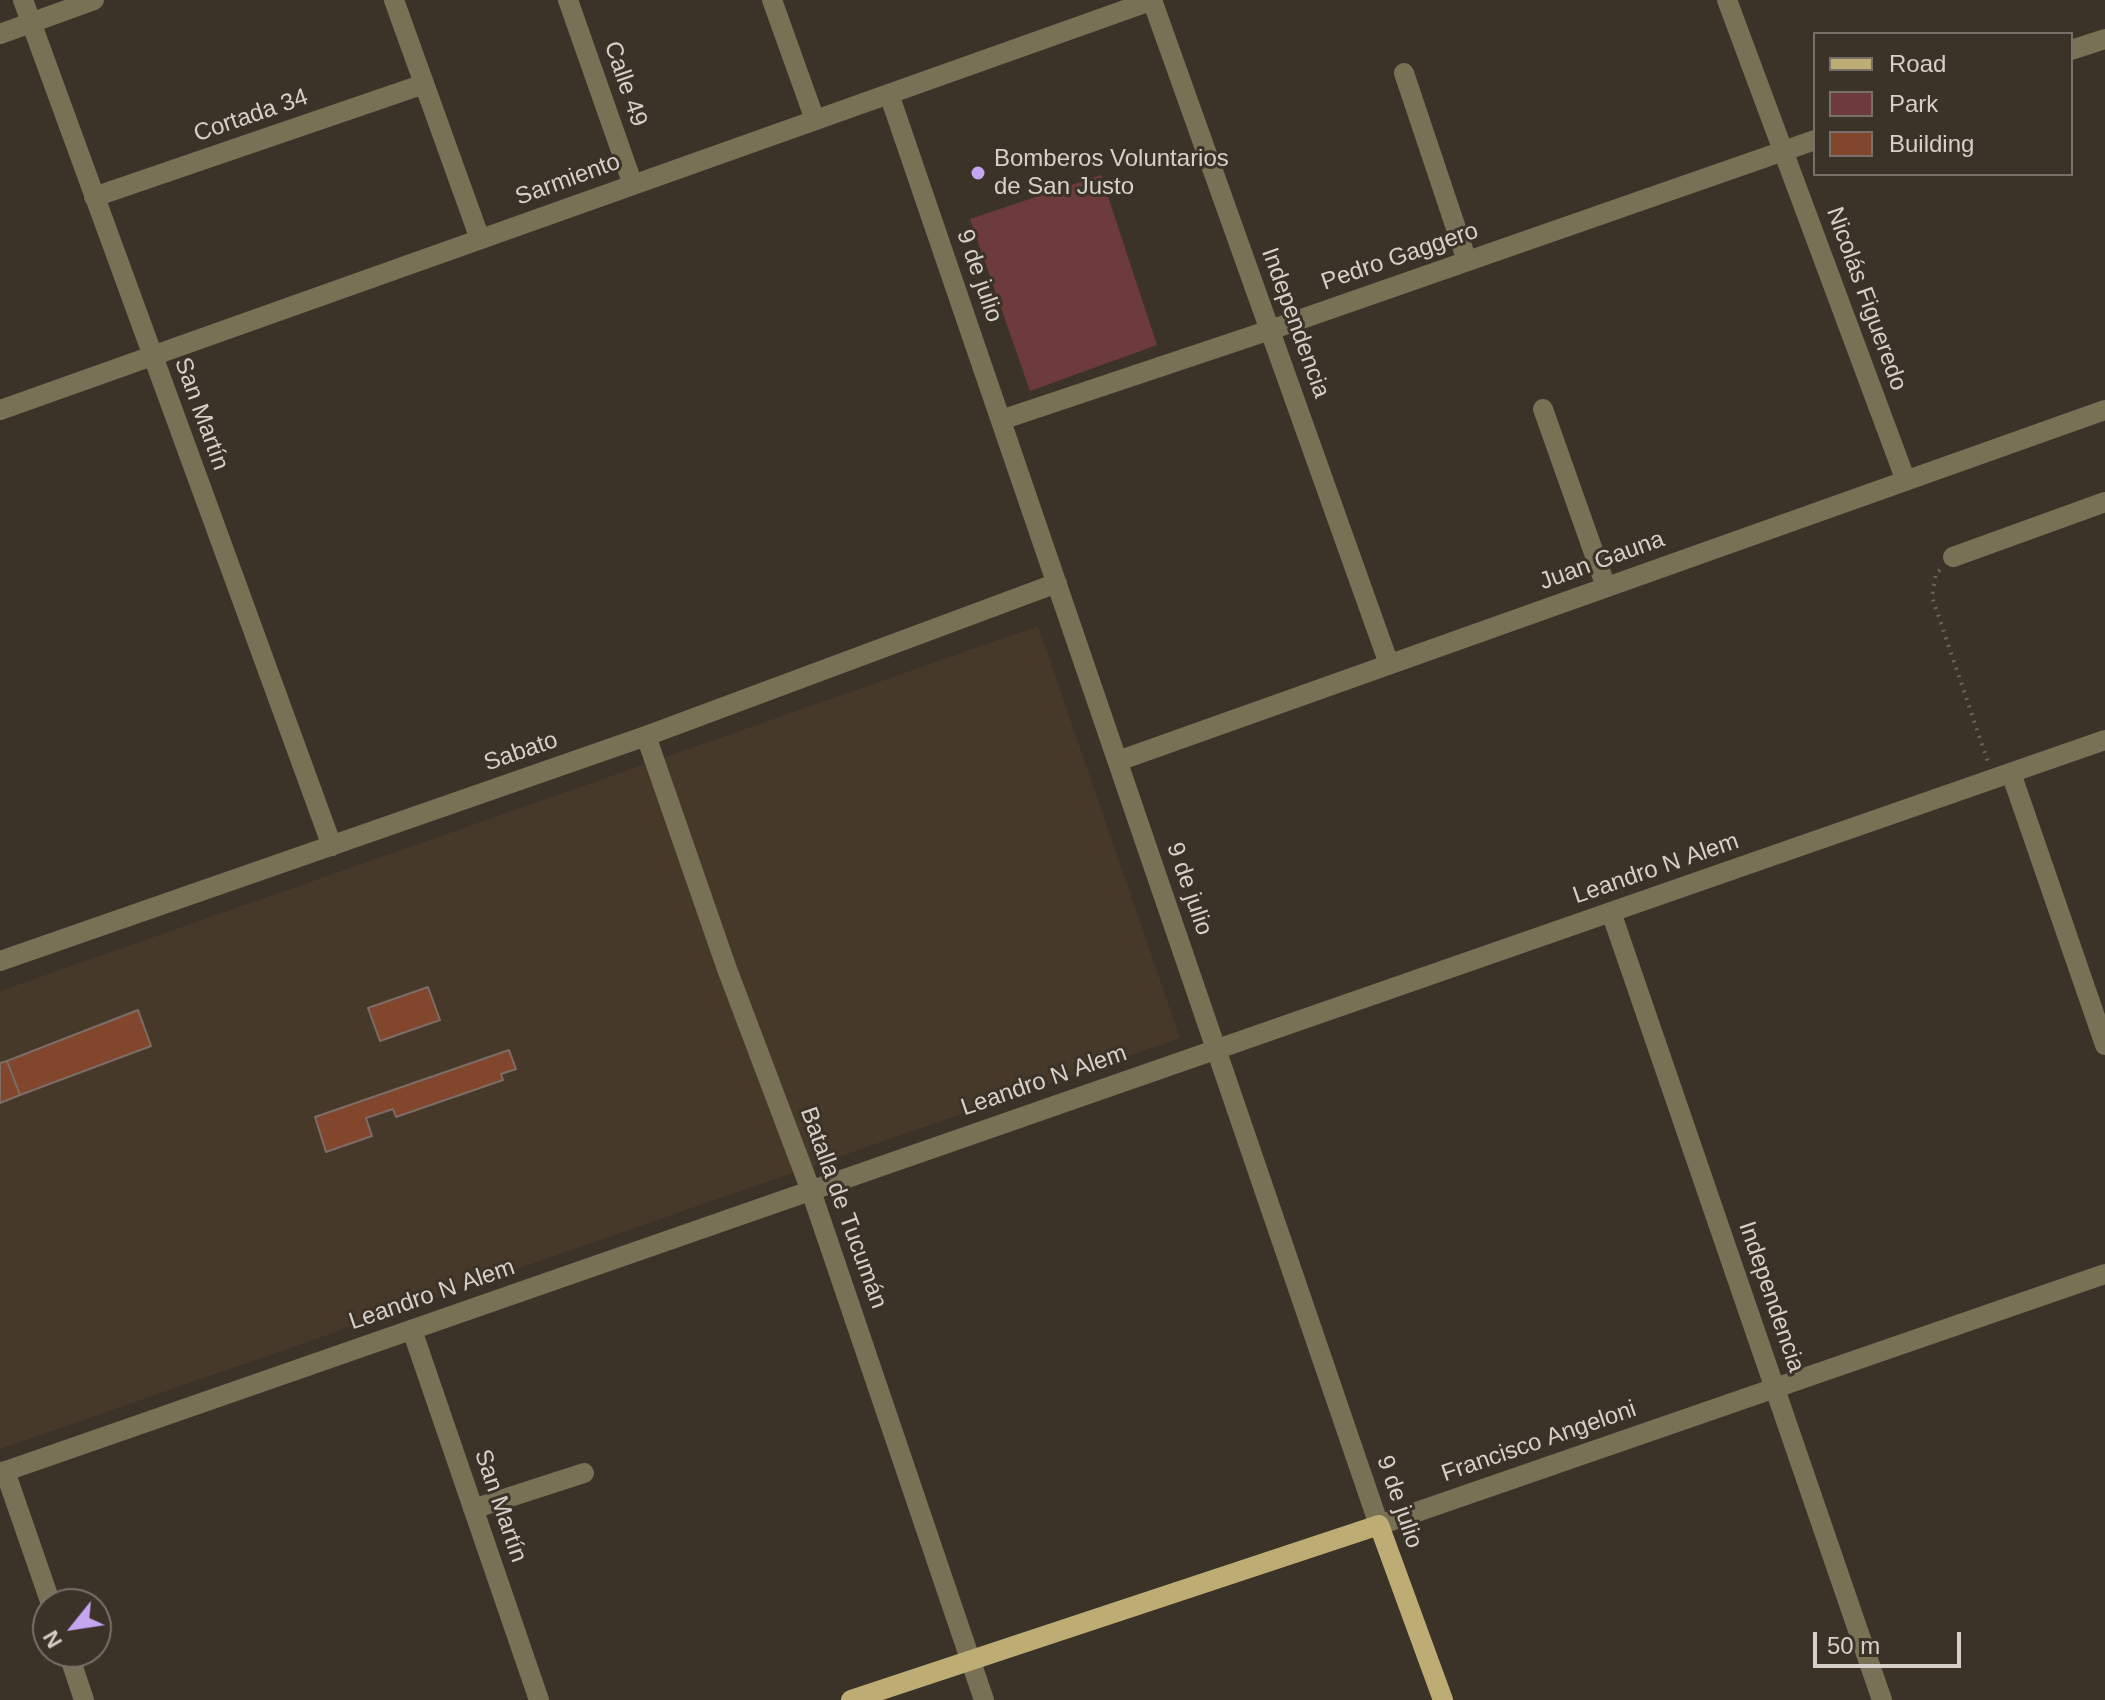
<!DOCTYPE html>
<meta charset="utf-8">
<style>
body{margin:0}
#map{position:relative;width:2105px;height:1700px;overflow:hidden;background:#3b3228;font-family:Arial,sans-serif}
canvas{display:block}
.legend{position:absolute;left:1813px;top:32px;width:260px;height:144px;box-sizing:border-box;background:#3b3228;border:2px solid #797169;margin:0;padding:10px 14px;list-style:none;font-size:24px;color:#d6d0ca}
.legend li{display:flex;align-items:center;gap:16px;height:40px}
.legend b{width:40px;border:2px solid #797169}
.north{position:absolute;left:32px;top:1588px;width:80px;height:80px;box-sizing:border-box;background:#3b3228;border:2px solid #797169;border-radius:50%;rotate:240deg;font-size:22px;font-weight:700;line-height:32px;text-align:center;color:#d6d0ca}
.north::after{content:'';display:block;margin:auto;width:28px;height:36px;background:#c5a6f1;clip-path:polygon(50% 0,100% 100%,50% 72%,0 100%)}
.scale{position:absolute;left:1813px;top:1632px;width:148px;height:36px;box-sizing:border-box;border:4px solid #d6d0ca;border-top:0;padding-left:10px;font-size:24px;line-height:28px;white-space:nowrap;color:#d6d0ca;-webkit-text-stroke:6px #3b3228;paint-order:stroke}
</style>
<div id="map">
<canvas width="2105" height="1700"></canvas>
<ul class="legend">
<li><b style="height:10px;background:#bdad75"></b>Road</li>
<li><b style="height:22px;background:#6d3b3c"></b>Park</li>
<li><b style="height:22px;background:#81462c"></b>Building</li>
</ul>
<div class="north">N</div>
<div class="scale">50 m</div>
</div>
<script>
const context = document.querySelector('canvas').getContext('2d');
context.lineJoin = 'round';
function fill(path, color) { context.fillStyle = color; context.fill(path, 'evenodd'); }
function trace(path, color, width, dash) { context.strokeStyle = color; context.lineWidth = width; context.lineCap = dash ? 'butt' : 'round'; context.setLineDash(dash || []); context.stroke(path); }
function write(font, color, halo, rows, align = 'center') {
  context.font = font + ' Arial,sans-serif'; context.lineWidth = 6; context.setLineDash([]); context.textBaseline = 'middle'; context.strokeStyle = halo; context.fillStyle = color; for (const [text, x, y, turn = 0] of rows) {
    context.save(); context.translate(x, y); context.rotate((+turn || 0) * Math.PI / 180); context.textAlign = isNaN(turn) ? turn : align; if (halo) context.strokeText(text, 0, 0); context.fillText(text, 0, 0); context.restore();
  }
}
fill(new Path2D(`
 M 1038,626 L 1180,1038 L 0,1449 L 0,991 Z`), '#46392a');
fill(new Path2D(`
 M 1101,175 L 1157,345 L 1030,391 L 970,219 Z`), '#6d3b3c');
const building = new Path2D(`
 M 428,987 L 440,1020 L 380,1041 L 368,1008 Z
 M 138,1010 L 151,1046 L 20,1095 L 7,1061 Z
 M 509,1050 L 516,1069 L 501,1074 L 503,1080 L 396,1117 L 393,1109 L 366,1118 L 372,1136 L 326,1152 L 315,1117 Z
 M 7,1061 L 20,1095 L 0,1103 L 0,1063 Z`);
fill(building, '#81462c');
trace(building, '#7c6d67', 2);
trace(new Path2D(`
 M 1940,570 L 1936,573 L 1932,597 L 1988,762`), '#6b635b', 4, [2, 6]);
trace(new Path2D(`
 M 23,0 L 332,846
 M 394,0 L 480,239
 M 568,0 L 633,185
 M 772,0 L 815,120
 M 1152,0 L 1389,664
 M 1727,0 L 1906,481
 M 0,34 L 94,0
 M 2071,50 L 2105,39
 M 1404,73 L 1467,261
 M 889,94 L 1379,1525 L 2105,1274
 M 94,197 L 424,84
 M 1543,409 L 1606,587
 M 0,410 L 1153,0
 M 1001,420 L 1270,330 L 1815,140
 M 1953,557 L 2105,502
 M 646,736 L 727,969 L 811,1191 L 984,1700
 M 1118,761 L 2105,410
 M 2011,773 L 2105,1045
 M 1611,912 L 1882,1700
 M 0,961 L 646,736 L 1057,583
 M 412,1330 L 539,1700
 M 5,1471 L 51,1604
 M 0,1473 L 2105,740
 M 473,1509 L 584,1473
 M 68,1652 L 84,1700`), '#787156', 20);
trace(new Path2D(`
 M 851,1700 L 1379,1525 L 1443,1700`), '#bdad75', 20);
for (const [x, y, r, color] of [
 [978,173,8,"#c5a6f1"]
]) { const dot = new Path2D(); dot.arc(x, y, r, 0, 2 * Math.PI); context.fillStyle = color; context.fill(dot); trace(dot, '#3b3228', 3); }
write('24px', '#d6d0ca', '#3b3228', [
 ["Calle 49",625,84,71],
 ["Cortada 34",251,116,-19],
 ["Sarmiento",568,180,-20],
 ["Pedro Gaggero",1400,257,-19],
 ["9 de julio",979,276,71],
 ["Nicolás Figueredo",1866,299,70],
 ["Independencia",1295,323,70],
 ["San Martín",201,414,70],
 ["Juan Gauna",1602,561,-20],
 ["Sabato",521,752,-19],
 ["Leandro N Alem",1656,869,-19],
 ["9 de julio",1189,889,71],
 ["Leandro N Alem",1044,1081,-19],
 ["Batalla de Tucumán",843,1208,70],
 ["Leandro N Alem",432,1295,-19],
 ["Independencia",1771,1297,71],
 ["Francisco Angeloni",1539,1442,-19],
 ["9 de julio",1399,1502,71],
 ["San Martín",500,1506,71]
]);
write('24px', '#d6d0ca', '#3b3228', [
 ["Bomberos Voluntarios",994,159],
 ["de San Justo",994,187]
], 'left');
</script>
